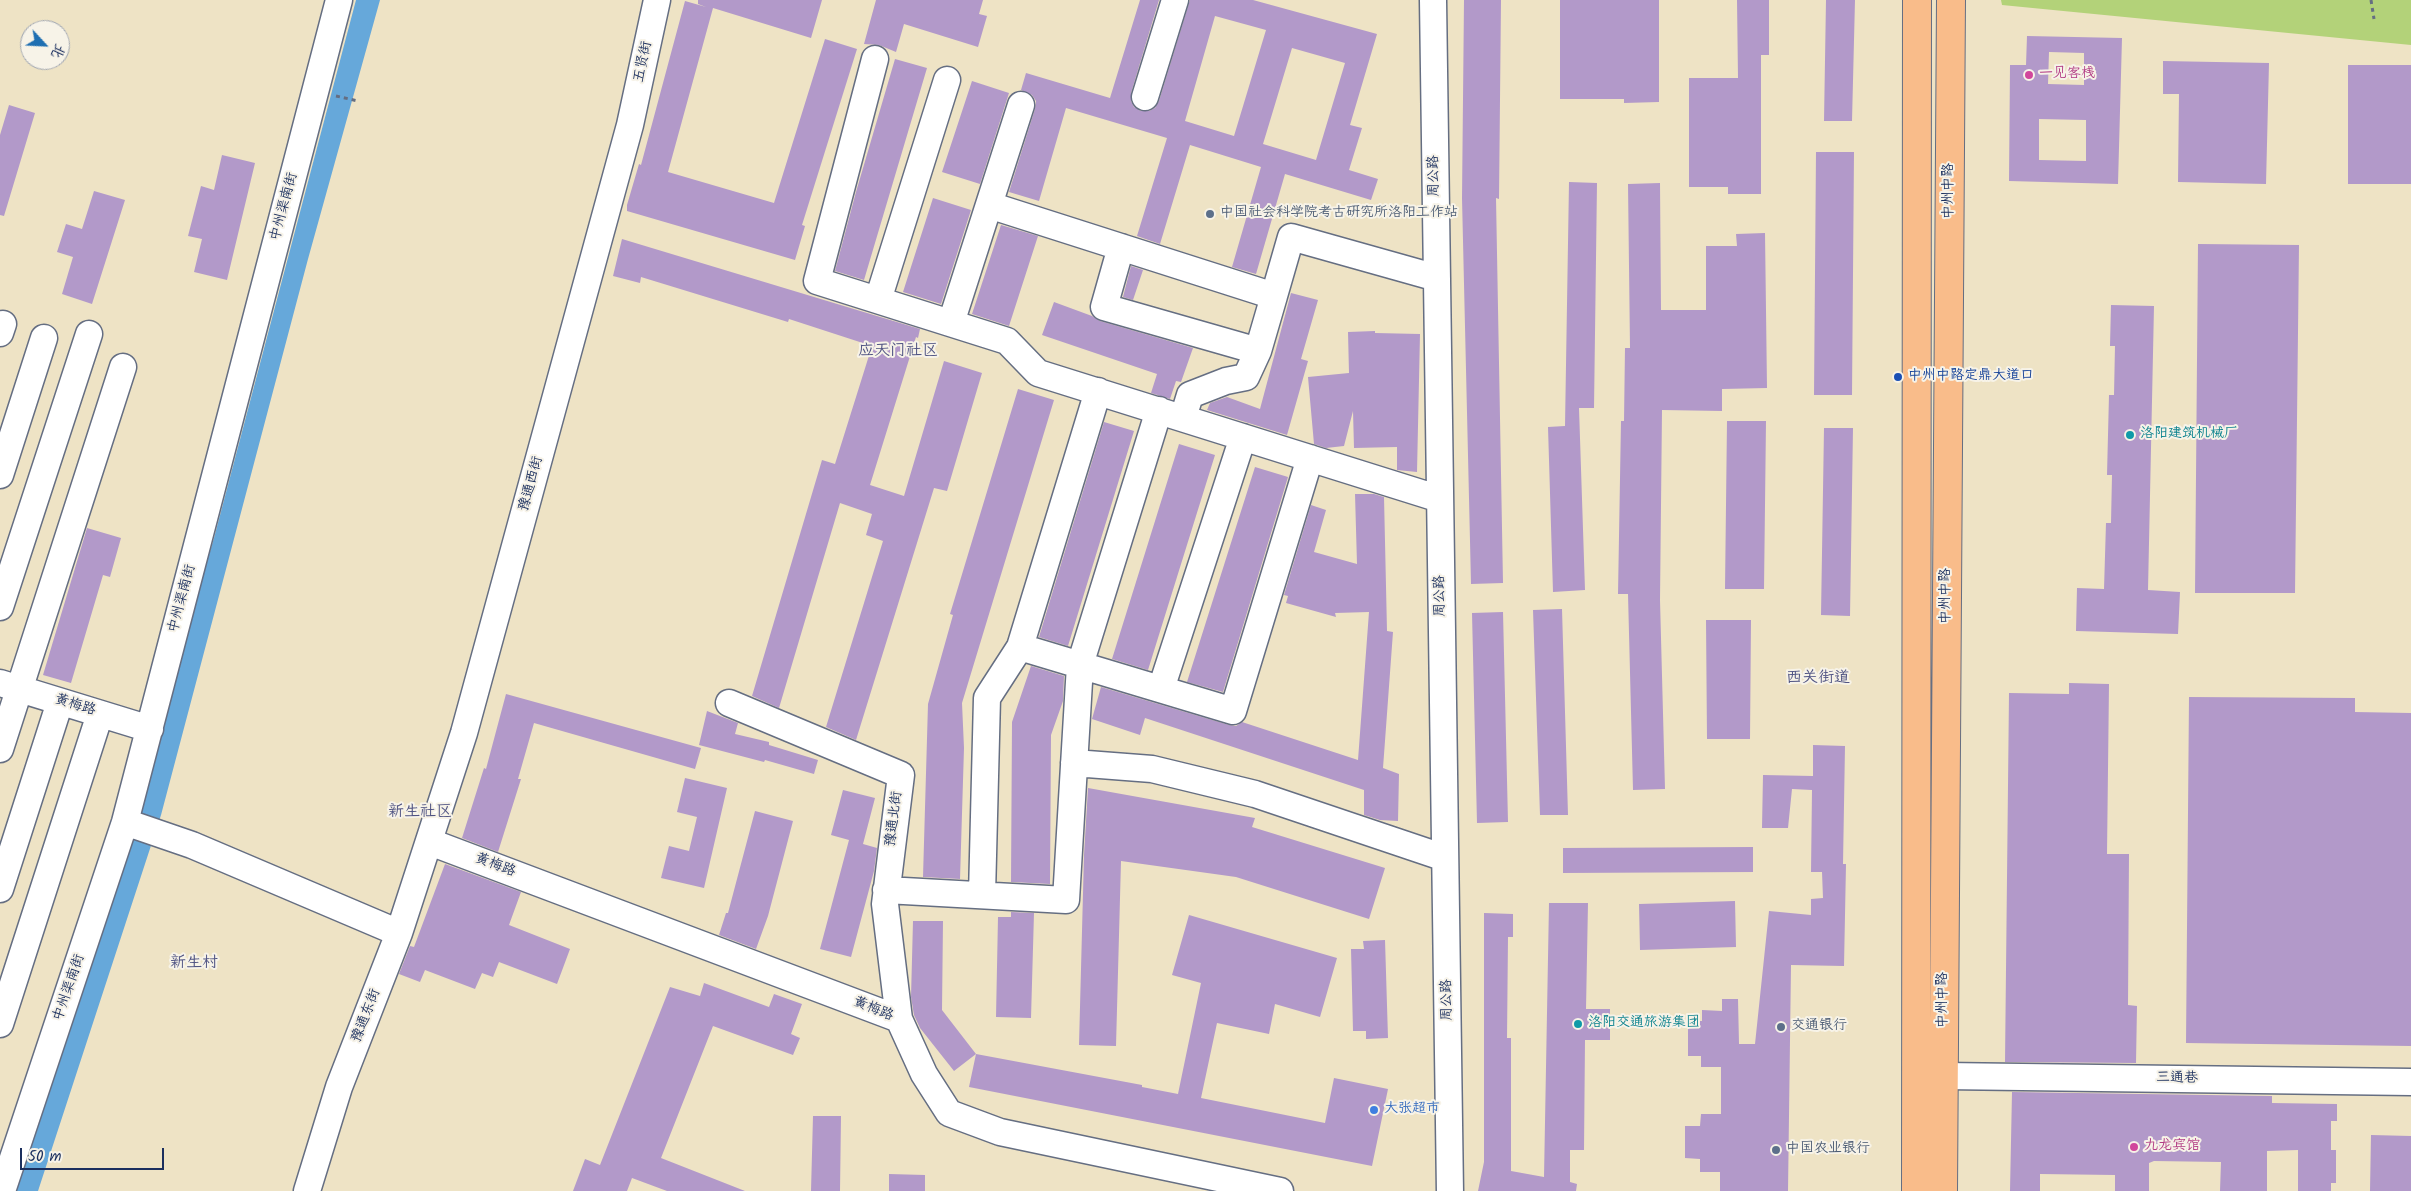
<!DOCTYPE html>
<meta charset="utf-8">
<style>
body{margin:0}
#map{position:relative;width:2411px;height:1191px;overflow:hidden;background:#eee3c5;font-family:Kalam,"LXGW WenKai TC",sans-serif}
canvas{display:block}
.north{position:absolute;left:20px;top:20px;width:50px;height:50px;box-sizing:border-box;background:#f7f3e8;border:1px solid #9fa5b1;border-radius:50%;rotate:115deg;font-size:14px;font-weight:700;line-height:20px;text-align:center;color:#1b2f5e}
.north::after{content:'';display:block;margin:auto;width:18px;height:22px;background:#1f6fb2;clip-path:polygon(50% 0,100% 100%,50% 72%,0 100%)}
.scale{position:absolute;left:20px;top:1148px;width:144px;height:22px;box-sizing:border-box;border:2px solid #1b2f5e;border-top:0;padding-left:6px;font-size:15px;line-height:18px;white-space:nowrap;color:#1b2f5e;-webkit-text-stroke:4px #f7f3e8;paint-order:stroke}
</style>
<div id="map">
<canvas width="2411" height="1191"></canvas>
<div class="north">北</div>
<div class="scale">50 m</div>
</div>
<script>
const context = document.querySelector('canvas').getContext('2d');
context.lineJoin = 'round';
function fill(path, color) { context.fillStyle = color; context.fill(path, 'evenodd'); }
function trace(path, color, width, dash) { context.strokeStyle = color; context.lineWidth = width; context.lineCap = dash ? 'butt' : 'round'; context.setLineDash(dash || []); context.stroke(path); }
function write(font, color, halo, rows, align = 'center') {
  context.font = font + ' Kalam,"LXGW WenKai TC",sans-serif'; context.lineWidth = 4; context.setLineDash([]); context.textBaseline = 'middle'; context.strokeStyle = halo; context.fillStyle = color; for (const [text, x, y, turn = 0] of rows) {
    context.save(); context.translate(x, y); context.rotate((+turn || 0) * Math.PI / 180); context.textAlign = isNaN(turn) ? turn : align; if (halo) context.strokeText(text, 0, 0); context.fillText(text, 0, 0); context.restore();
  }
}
fill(new Path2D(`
 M 2001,0 L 2411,0 L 2411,45 L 2002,5 Z`), '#b3d279');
fill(new Path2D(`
 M 356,0 L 380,0 L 308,259 L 161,815 L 38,1191 L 10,1191 L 155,735 L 214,538 Z`), '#66a8da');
fill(new Path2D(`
 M 698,0 L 822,0 L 811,38 L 713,8 L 668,172 L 774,203 L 825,39 L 857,49 L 802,225 L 805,226 L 795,260 L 627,211 L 627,205 L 639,164 L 641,165 L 685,1 L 706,7 L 698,4 Z
 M 876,0 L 983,0 L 979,14 L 987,16 L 978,47 L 904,24 L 896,52 L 879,45 L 864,44 Z
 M 1140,0 L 1159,0 L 1131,93 L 1131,101 L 1134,107 L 1141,111 L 1149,111 L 1155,108 L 1159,101 L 1190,0 L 1253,0 L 1377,34 L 1350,125 L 1362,128 L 1349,170 L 1378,179 L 1371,200 L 1285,174 L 1256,274 L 1232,267 L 1261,167 L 1190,145 L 1160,244 L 1137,236 L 1167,138 L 1066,108 L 1039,201 L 1009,192 L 1035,109 L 1036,101 L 1032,95 L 1021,90 L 1026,73 L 1110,98 ZM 1215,16 L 1266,30 L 1234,136 L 1185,121 ZM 1292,48 L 1345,63 L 1316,160 L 1263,144 Z
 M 1464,0 L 1501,0 L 1499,199 L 1496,198 L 1503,583 L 1471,584 L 1462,198 Z
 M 1560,0 L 1659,0 L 1659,102 L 1624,103 L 1624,99 L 1560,99 Z
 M 1737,0 L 1769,0 L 1769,55 L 1761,55 L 1761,194 L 1728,194 L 1728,187 L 1689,187 L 1689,78 L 1738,78 Z
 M 1826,0 L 1855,0 L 1852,121 L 1824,121 Z
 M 2027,36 L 2122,38 L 2118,184 L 2009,181 L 2010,65 L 2026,65 ZM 2049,52 L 2084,53 L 2084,85 L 2048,84 ZM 2039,119 L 2086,120 L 2086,161 L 2039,160 Z
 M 895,59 L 927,68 L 864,280 L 835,271 L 856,192 Z
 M 2163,61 L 2269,63 L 2266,184 L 2178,182 L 2179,94 L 2163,94 Z
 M 2348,65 L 2411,65 L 2411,184 L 2348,184 Z
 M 972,81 L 1009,93 L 980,184 L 942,172 Z
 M 9,105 L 35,113 L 4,216 L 0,215 L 0,135 Z
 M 1816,152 L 1854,152 L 1852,395 L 1814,395 Z
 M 222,155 L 255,163 L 227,280 L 194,272 L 202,239 L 188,236 L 201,186 L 214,190 Z
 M 1569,182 L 1597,183 L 1594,408 L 1579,408 L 1585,590 L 1553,592 L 1548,427 L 1565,426 Z
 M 1660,183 L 1661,310 L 1706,310 L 1706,246 L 1737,246 L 1736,234 L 1765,233 L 1767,388 L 1722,389 L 1722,411 L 1662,410 L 1660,600 L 1665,789 L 1633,790 L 1628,594 L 1618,594 L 1621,421 L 1624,421 L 1625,348 L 1630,348 L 1628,184 Z
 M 94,191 L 125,200 L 92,304 L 62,294 L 73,257 L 57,252 L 66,224 L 82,229 Z
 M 933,198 L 971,210 L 941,304 L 903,292 Z
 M 1001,225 L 1038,236 L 1009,326 L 972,314 Z
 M 622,239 L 920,329 L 918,338 L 916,337 L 870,485 L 904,496 L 944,361 L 982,373 L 947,491 L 934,488 L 856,740 L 826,727 L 883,541 L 866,535 L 872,514 L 840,503 L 779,708 L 752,696 L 822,460 L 835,464 L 872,346 L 789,319 L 788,322 L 641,277 L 640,283 L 613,276 Z
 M 2198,244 L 2299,245 L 2295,593 L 2195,593 Z
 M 1131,266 L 1143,270 L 1133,300 L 1123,297 Z
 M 1291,293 L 1318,300 L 1301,359 L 1308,361 L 1287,435 L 1207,410 L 1210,403 L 1227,397 L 1260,409 Z
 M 1054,302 L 1092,316 L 1100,321 L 1193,348 L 1181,382 L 1176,381 L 1170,399 L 1151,393 L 1157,374 L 1042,335 Z
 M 2111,305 L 2154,306 L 2148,590 L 2180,592 L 2178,634 L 2076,631 L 2077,588 L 2104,589 L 2106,523 L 2111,523 L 2112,475 L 2107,475 L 2109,395 L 2114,395 L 2115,346 L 2110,346 Z
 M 1375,331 L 1375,333 L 1420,334 L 1417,472 L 1397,470 L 1397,447 L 1354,448 L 1353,411 L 1344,446 L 1326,448 L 1314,444 L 1308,377 L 1349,373 L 1348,332 Z
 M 1018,389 L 1054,400 L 962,703 L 964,748 L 960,879 L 923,877 L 928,704 L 953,615 L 950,614 Z
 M 1727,421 L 1766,421 L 1764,589 L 1725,589 Z
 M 1104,422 L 1134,431 L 1068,646 L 1039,637 Z
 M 1824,428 L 1853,428 L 1850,616 L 1821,615 Z
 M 1179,444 L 1215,455 L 1148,670 L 1112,659 Z
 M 1255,467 L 1288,477 L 1223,692 L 1187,682 Z
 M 1355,494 L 1374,494 L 1384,497 L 1387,631 L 1393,632 L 1383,768 L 1399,774 L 1398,821 L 1380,820 L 1364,815 L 1364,790 L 1145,718 L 1140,735 L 1092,719 L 1101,687 L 1229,725 L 1236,726 L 1242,722 L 1358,760 L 1369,612 L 1335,613 L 1336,617 L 1286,603 L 1288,596 L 1284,595 L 1311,505 L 1326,510 L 1314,552 L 1357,564 Z
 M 87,528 L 121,538 L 110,577 L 103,575 L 71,683 L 43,675 Z
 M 1562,609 L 1568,815 L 1540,815 L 1533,610 Z
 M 1503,612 L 1508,822 L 1477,823 L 1472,613 Z
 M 1706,620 L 1751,620 L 1750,739 L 1707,739 Z
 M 1031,666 L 1064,676 L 1063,701 L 1051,735 L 1050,884 L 1011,882 L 1012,722 Z
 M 2069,683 L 2109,684 L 2107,854 L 2129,854 L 2128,1005 L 2137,1006 L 2136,1063 L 2005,1062 L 2009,693 L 2069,694 Z
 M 506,694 L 701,748 L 695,769 L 534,723 L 518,779 L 521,779 L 498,852 L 462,838 L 484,768 L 486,769 Z
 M 2189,697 L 2355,698 L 2355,712 L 2411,713 L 2411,1046 L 2186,1043 Z
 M 707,711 L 738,723 L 735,734 L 769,742 L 769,745 L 818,760 L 814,774 L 765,760 L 764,762 L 699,745 Z
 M 1813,745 L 1845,746 L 1843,864 L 1846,864 L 1844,966 L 1791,965 L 1788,1191 L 1720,1191 L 1720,1172 L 1700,1172 L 1700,1159 L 1685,1158 L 1685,1126 L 1700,1126 L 1701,1114 L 1721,1114 L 1721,1067 L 1701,1067 L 1701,1056 L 1688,1056 L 1688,1021 L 1702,1021 L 1702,1010 L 1722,1011 L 1722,999 L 1738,999 L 1739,1044 L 1755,1044 L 1769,911 L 1811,915 L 1811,899 L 1823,898 L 1822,872 L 1811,872 L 1812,790 L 1792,789 L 1788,828 L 1762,828 L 1763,775 L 1813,776 Z
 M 685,778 L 727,788 L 704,888 L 661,878 L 669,846 L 689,851 L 697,817 L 677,812 Z
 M 1088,788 L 1255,818 L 1252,827 L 1385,868 L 1369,919 L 1236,877 L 1121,861 L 1116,1046 L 1079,1045 L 1084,855 Z
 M 843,790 L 875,798 L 863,844 L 877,848 L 874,871 L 851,957 L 820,949 L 849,840 L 831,835 Z
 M 755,811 L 793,821 L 768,916 L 756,949 L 719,935 L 726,913 L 728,913 Z
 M 1753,847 L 1753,872 L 1563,873 L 1563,848 Z
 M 445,864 L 521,892 L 509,925 L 570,949 L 557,984 L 499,962 L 493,977 L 482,973 L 475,989 L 425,970 L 420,982 L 399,974 L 410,946 L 414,947 Z
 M 1735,901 L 1736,947 L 1640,950 L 1639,904 Z
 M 1549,903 L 1588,903 L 1586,1009 L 1610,1009 L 1610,1040 L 1585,1040 L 1584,1150 L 1570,1150 L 1570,1182 L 1577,1184 L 1576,1191 L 1478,1191 L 1484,1162 L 1484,913 L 1513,914 L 1513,937 L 1508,937 L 1507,1038 L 1511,1038 L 1511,1171 L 1544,1177 Z
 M 1011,912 L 1034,913 L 1031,1018 L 996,1017 L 998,917 L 1011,917 Z
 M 1189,915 L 1337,958 L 1320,1017 L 1275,1004 L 1269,1034 L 1217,1023 L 1201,1098 L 1325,1123 L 1334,1078 L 1388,1089 L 1372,1166 L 969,1087 L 976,1054 L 1142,1085 L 1142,1087 L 1178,1094 L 1201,983 L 1172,975 Z
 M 913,921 L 943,921 L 942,1010 L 976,1054 L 954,1071 L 920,1028 L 914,1015 L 911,997 Z
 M 1385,940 L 1388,1038 L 1366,1039 L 1366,1031 L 1353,1031 L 1351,949 L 1364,949 L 1363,941 Z
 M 704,983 L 769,1007 L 774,994 L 802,1004 L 791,1034 L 800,1038 L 793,1055 L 713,1026 L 661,1158 L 745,1191 L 667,1191 L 632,1178 L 627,1191 L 573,1191 L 585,1159 L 600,1165 L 670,987 L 700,996 Z
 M 2012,1092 L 2272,1096 L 2272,1103 L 2337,1104 L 2337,1121 L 2331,1121 L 2331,1150 L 2336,1150 L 2336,1183 L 2331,1183 L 2331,1191 L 2298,1191 L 2298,1150 L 2267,1151 L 2267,1191 L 2220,1191 L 2221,1162 L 2154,1161 L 2149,1163 L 2149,1191 L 2115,1191 L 2115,1175 L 2040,1174 L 2040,1191 L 2010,1191 Z
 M 813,1116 L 841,1116 L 840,1191 L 811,1191 Z
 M 2371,1135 L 2411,1136 L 2411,1191 L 2370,1191 Z
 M 889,1174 L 925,1175 L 925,1191 L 889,1191 Z`), '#b299c9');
const minor = new Path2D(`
 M 1433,0 L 1450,1191
 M 875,59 L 817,281 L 1007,341 L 1038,373 L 1440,499
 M 1145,97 L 1175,0
 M 989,205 L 1274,296 L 1291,237 L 1437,278
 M 1121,247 L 1104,307 L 1258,351 L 1274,296
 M 878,300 L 947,80
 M 951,323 L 1021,105
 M 0,333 L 3,324
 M 1098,391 L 1020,647 L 1233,711 L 1310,458
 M 1183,418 L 1190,395 L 1226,381 L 1246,377 L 1258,351
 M 0,475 L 44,338
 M 0,607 L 89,334
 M 0,683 L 150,729
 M 1161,689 L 1243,437
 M 729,703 L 901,775 L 885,904 L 899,1019
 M 0,749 L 123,367
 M 1074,763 L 1152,769 L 1255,794 L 1445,858
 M 125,822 L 192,845 L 399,933
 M 430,842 L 899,1019 L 924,1074 L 949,1113 L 1000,1132 L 1280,1191
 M 0,889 L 60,702
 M 886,890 L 1066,900 L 1080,665 L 1159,410
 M 982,895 L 987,698 L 1020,647
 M 0,1024 L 100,714
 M 1944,1076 L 2411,1082
 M 2,1191 L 125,822 L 339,0
 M 307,1191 L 339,1087 L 399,933 L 464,733 L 630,125 L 657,0`);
const major = new Path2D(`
 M 1916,1191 L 1917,0
 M 1943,1191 L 1951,0`);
trace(minor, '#656e82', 29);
trace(major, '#656e82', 30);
trace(new Path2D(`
 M 2371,0 L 2374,19
 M 336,96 L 358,101`), '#656e82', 3, [4, 4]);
trace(minor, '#fff', 26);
trace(major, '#f9bc8a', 28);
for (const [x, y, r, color] of [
 [2029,75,5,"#d1479c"],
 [1210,214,5,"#5c6f8a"],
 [1898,377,5,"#1a4fb4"],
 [2130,435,5,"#0f9aa8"],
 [1578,1024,5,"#0f9aa8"],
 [1781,1027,5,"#5c6f8a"],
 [1374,1110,5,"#3f7fe0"],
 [2134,1147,5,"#d1479c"],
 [1776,1150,5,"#5c6f8a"]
]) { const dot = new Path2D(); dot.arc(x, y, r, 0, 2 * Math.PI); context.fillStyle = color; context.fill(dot); trace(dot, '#f7f3e8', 2); }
write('14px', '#1b2f5e', '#f7f3e8', [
 ["五贤街",644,62,-78],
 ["周公路",1435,176,-91],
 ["中州中路",1950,191,-90],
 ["中州渠南街",285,207,-75],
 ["豫通西街",532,484,-75],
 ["周公路",1441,596,-91],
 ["中州中路",1947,596,-90],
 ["中州渠南街",183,599,-75],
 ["黄梅路",75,706,17],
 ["豫通北街",895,819,-83],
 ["黄梅路",495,866,21],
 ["中州渠南街",70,988,-71],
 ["周公路",1448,1000,-91],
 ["中州中路",1944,1000,-90],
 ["黄梅路",873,1010,22],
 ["豫通东街",367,1016,-69],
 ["三通巷",2177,1079,1]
]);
write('14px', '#b23c85', '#f7f3e8', [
 ["一见客栈",2039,75],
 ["九龙宾馆",2144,1147]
], 'left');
write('14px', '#4e5e75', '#f7f3e8', [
 ["中国社会科学院考古研究所洛阳工作站",1220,214],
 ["交通银行",1791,1027],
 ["中国农业银行",1786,1150]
], 'left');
write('14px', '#164399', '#f7f3e8', [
 ["中州中路定鼎大道口",1908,377]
], 'left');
write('14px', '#0d838f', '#f7f3e8', [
 ["洛阳建筑机械厂",2140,435],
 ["洛阳交通旅游集团",1588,1024]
], 'left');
write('14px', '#366cbe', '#f7f3e8', [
 ["大张超市",1384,1110]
], 'left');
write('16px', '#505483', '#f7f3e8', [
 ["应天门社区",898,352],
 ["西关街道",1818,679],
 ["新生社区",420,813],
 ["新生村",194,964]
]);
</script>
